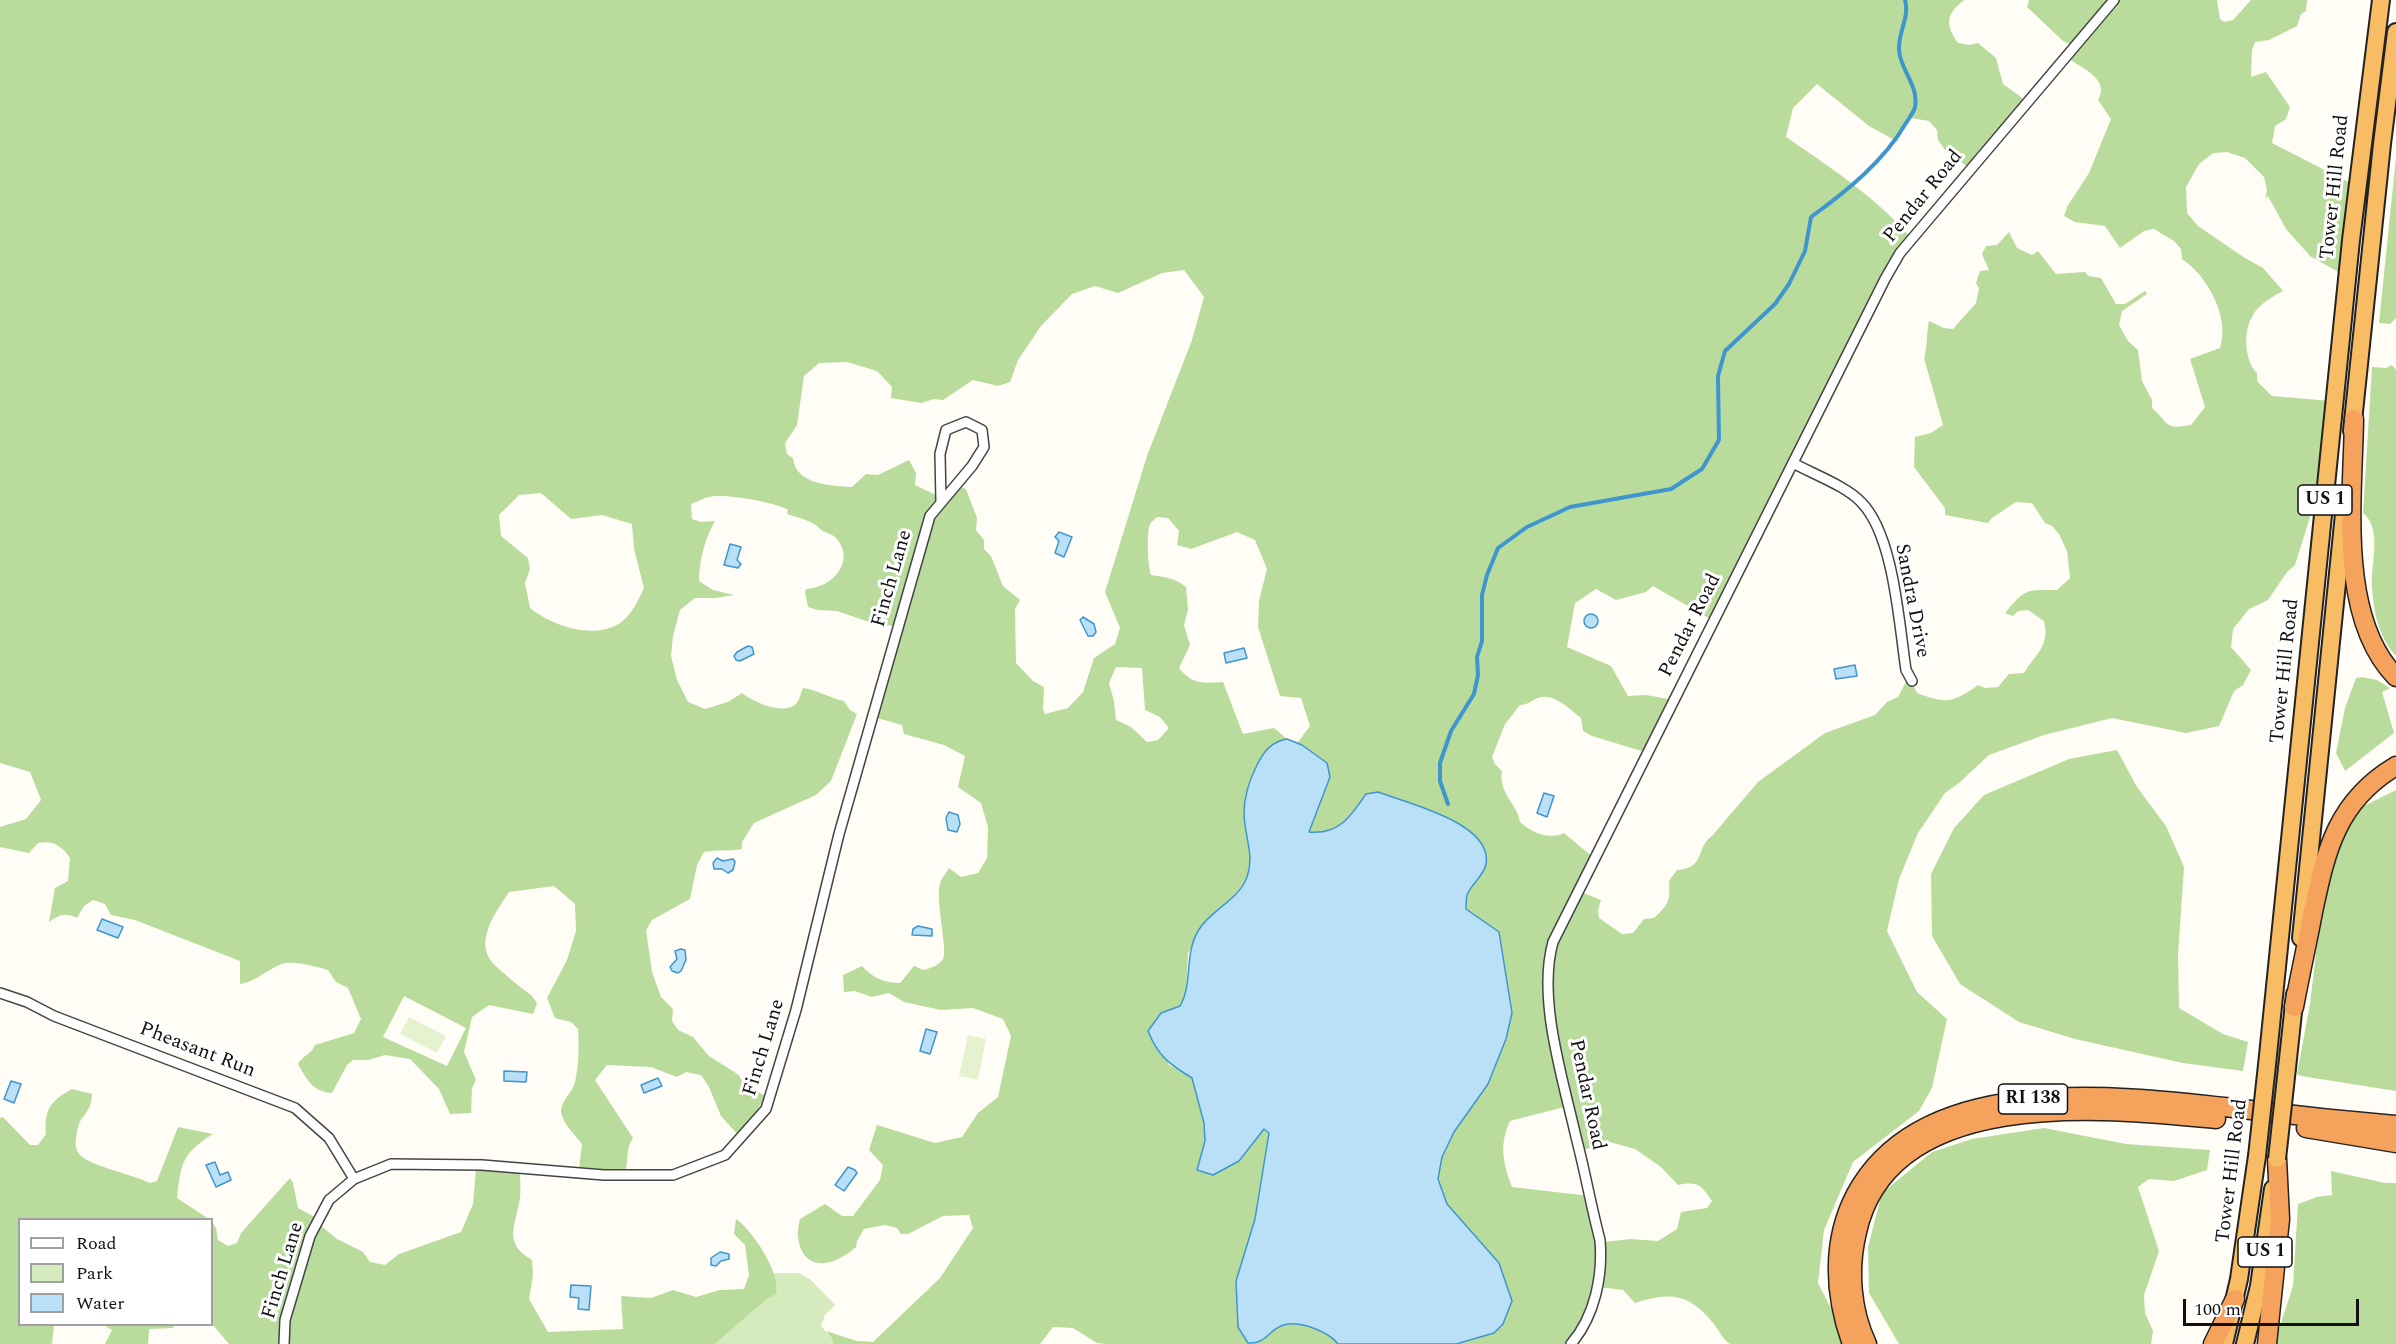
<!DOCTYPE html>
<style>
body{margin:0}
#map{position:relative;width:2396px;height:1344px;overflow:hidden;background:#fffdf5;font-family:Spectral,serif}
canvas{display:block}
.legend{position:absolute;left:18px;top:1218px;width:195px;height:108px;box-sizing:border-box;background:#fff;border:2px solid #a0a0a0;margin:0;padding:8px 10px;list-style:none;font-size:18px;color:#111}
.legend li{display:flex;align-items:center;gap:12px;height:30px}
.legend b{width:30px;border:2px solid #a0a0a0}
.scale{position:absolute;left:2183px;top:1299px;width:176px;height:27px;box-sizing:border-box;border:3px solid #111;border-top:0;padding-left:8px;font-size:18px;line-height:21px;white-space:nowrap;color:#111;-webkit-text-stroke:4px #fff;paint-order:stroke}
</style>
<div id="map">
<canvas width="2396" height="1344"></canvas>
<ul class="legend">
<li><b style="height:8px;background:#fff"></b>Road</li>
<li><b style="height:16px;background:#d5ebbd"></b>Park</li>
<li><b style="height:16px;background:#b9e0f7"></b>Water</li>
</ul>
<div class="scale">100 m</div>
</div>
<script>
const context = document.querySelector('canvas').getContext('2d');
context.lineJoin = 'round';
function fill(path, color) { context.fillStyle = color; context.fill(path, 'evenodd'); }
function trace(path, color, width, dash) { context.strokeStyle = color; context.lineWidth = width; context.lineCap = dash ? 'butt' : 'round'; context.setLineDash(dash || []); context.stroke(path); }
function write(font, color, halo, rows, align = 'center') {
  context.font = font + ' Spectral,serif'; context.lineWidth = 6; context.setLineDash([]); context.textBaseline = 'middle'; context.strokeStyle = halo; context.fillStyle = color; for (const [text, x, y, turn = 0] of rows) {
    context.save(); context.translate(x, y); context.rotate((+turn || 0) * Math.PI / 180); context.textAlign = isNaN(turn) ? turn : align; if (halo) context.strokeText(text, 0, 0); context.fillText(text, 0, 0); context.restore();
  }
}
fill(new Path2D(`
 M 774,1273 L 799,1273 L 810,1279 L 835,1305 L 825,1315 L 821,1326 L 833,1340 L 833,1344 L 715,1344 L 767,1299 L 775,1294 Z`), '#d5ebbd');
fill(new Path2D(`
 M 0,0 L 1964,0 C 1946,14 1945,25 1958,43 L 1969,45 L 1978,43 L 1996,58 L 2003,84 L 2025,100 L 1968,167 L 1945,150 L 1938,140 L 1937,130 L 1929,121 L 1911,118 C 1902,125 1897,130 1898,142 L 1869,126 L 1817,84 L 1793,108 L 1786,137 C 1831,168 1876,197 1911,238 L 1893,263 L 1714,621 L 1653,586 L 1646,592 L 1616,600 L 1596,589 L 1575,603 L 1567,647 L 1611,666 L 1628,696 L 1646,695 L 1674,700 L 1645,752 L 1592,736 L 1583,731 L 1581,718 C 1570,710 1554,692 1538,698 C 1530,701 1530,704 1520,705 L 1505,724 L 1492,757 L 1495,764 L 1502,771 C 1498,793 1517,803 1520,822 C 1532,833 1549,840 1564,833 L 1594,858 L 1581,892 L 1601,900 L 1598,910 L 1599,918 L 1622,934 L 1633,933 L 1644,919 L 1654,918 C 1669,904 1670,901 1669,881 L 1677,870 C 1706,868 1695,848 1712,836 L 1758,782 L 1825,733 L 1875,715 L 1887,702 L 1898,697 L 1909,676 L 1917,693 C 1946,704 1953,703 1978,685 L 1985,688 L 1998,687 L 2009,674 L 2024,673 C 2036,653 2050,647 2044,621 L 2028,610 L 2018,611 L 2013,616 L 2005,613 C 2026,588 2025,590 2057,590 L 2070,578 L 2067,551 L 2059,534 L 2052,526 L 2045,523 L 2032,503 L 2016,502 L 1992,518 L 1988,523 L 1945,515 L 1945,508 L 1914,467 L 1915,437 L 1931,433 L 1943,425 L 1924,358 C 1928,346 1926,334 1929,321 L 1944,328 L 1953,329 L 1976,303 L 1979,288 L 1976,283 L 1980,271 L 1989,270 L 1982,254 L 1986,246 L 1997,245 L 2009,232 L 2017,248 L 2032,255 L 2038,251 L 2056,274 L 2085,272 L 2088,276 L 2101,278 L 2116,304 L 2125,304 L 2145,291 L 2147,294 L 2122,311 L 2119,325 L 2128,341 L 2138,350 L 2142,381 L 2152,400 L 2152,408 C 2170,424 2164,430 2191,425 L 2205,407 L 2190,359 L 2220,348 C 2230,318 2208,276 2182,259 L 2181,249 L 2174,241 L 2154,229 L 2144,231 L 2120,248 L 2105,226 L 2075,222 L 2064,216 L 2067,207 L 2089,173 L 2111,119 L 2098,100 C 2111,79 2080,67 2066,57 L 2072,45 L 2063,41 L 2027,7 L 2029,0 L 2217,0 L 2220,19 L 2224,22 L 2233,20 L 2251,0 L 2307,0 L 2306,11 L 2301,14 L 2297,26 L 2269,40 L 2255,42 L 2252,50 L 2251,77 L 2266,72 L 2290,107 L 2286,119 L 2275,126 L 2272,143 L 2352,184 L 2342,274 L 2310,256 L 2286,229 L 2268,196 L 2265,198 L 2267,190 L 2264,177 L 2245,158 L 2227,152 L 2213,153 L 2199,164 L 2186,187 L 2187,213 L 2198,226 L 2245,258 L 2263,268 L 2283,291 C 2273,296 2259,304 2253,315 C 2243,331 2244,360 2257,373 L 2257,381 L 2272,396 L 2331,401 L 2320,485 L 2295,565 L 2287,572 L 2268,600 L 2249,609 L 2233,629 L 2231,647 L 2251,670 L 2243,685 L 2234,691 L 2219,726 L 2186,733 L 2112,718 L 2044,735 L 1989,755 L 1959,783 L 1945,793 L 1918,833 L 1899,879 L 1887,931 L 1917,992 L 1947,1019 L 1932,1088 L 1919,1111 L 1853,1162 L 1824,1230 L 1818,1283 L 1843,1332 L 1847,1344 L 1730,1344 C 1721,1338 1720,1331 1713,1323 C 1689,1293 1669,1292 1635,1303 L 1623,1290 L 1599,1287 L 1588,1316 L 1570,1344 L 1456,1344 L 1494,1333 L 1499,1263 L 1447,1204 L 1438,1179 L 1442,1157 L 1454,1132 L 1488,1084 L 1499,932 L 1466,909 L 1467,895 L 1486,867 L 1366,794 C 1351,816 1339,835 1308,832 L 1330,777 L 1244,814 L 1250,858 L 1247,878 L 1229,902 L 1205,921 L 1188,954 L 1186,996 L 1180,1007 L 1173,1010 L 1168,1064 L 1192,1078 L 1204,1123 L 1205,1141 L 1197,1171 L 1239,1161 L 1264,1129 L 1269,1133 L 1255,1219 L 1236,1281 L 1238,1328 L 1248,1343 C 1266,1343 1267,1331 1281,1325 C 1298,1319 1328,1331 1338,1344 L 1106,1344 L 1097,1343 L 1073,1328 L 1053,1327 L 1040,1344 L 833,1344 L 833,1340 L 826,1331 L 857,1341 L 873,1342 L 940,1278 L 973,1228 L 969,1215 L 943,1216 L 908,1234 L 901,1234 L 897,1228 L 885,1225 L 864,1229 L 857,1241 L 856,1247 C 836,1265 804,1275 798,1238 C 797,1232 799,1224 800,1219 L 825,1204 L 842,1216 L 853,1216 L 880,1180 L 883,1165 L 869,1150 L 877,1125 L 935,1143 L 962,1137 L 978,1113 L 998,1097 L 1011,1036 L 1003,1019 L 973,1008 L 941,1010 L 904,1002 L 889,993 L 872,997 L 855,991 L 844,992 L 843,975 L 862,966 C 873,978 884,983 900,983 L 914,966 L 923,970 C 931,968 938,966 943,959 C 948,950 935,900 940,884 C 941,879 946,873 949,868 L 961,877 L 978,873 L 987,858 L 988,827 L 981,803 L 958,787 L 965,756 L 944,745 L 904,734 L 902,725 L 877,718 L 900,627 L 872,623 L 837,611 L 818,610 L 808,607 L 805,592 L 806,589 C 831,588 856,563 837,539 C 834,535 829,534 825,532 C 820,530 818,526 814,524 C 806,519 796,517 787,514 L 788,510 C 775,502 723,493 709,497 C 703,498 697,502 691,504 L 692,519 L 701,522 L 715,521 C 705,538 699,561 699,581 L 713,590 L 734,595 L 716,598 L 695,598 L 680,610 L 673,636 L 671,656 L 677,680 L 688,702 L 705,709 L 728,702 L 742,693 C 753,702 788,718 798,701 C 800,698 801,692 803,688 C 818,690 829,698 844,701 L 850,710 L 857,714 L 831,781 L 816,795 L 754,823 L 742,842 L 742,849 C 729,852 717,849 704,852 L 697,865 L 690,899 L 652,920 L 646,930 L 652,972 L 661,997 L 673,1009 L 672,1021 L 678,1030 L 693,1037 L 709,1056 L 739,1075 L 744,1085 L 766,1096 L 744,1131 L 739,1136 L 721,1116 L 709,1087 L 701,1075 L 686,1072 L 677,1077 L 651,1067 L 607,1065 L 595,1080 L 633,1138 C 625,1149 629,1160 625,1172 L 579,1169 L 582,1144 C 575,1135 563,1124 561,1112 C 560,1102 573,1092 575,1082 C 579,1065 579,1047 578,1029 L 571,1022 L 555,1018 L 547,998 L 567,960 L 576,931 L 575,904 L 554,886 L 509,892 C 498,909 477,936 489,958 C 494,967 522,988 532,996 L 537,1003 L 533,1014 L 489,1005 L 472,1017 L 464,1052 L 476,1080 L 472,1088 L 471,1113 L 450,1114 L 439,1089 L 410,1059 L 385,1055 L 368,1060 L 353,1060 L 347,1065 L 332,1093 C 313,1092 307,1080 298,1064 C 302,1056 311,1055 315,1045 L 354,1033 L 361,1019 L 348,988 L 336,982 L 328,970 C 318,967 292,960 282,964 C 267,969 256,982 240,984 L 240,961 L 135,920 L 111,915 L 105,904 L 93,900 L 84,906 L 77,918 C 65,912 59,915 49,922 L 55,888 L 68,881 L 70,858 C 62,846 53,840 38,843 L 29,853 L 0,847 L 0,827 L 26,819 L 41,800 L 30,772 L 0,763 ZM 1184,270 L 1204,297 L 1192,340 L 1147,456 L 1105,592 L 1120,628 L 1115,644 L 1094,658 L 1083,692 L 1068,708 L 1045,714 L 1043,709 L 1044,687 L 1033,681 L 1016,663 L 1015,609 L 1020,600 L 1003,586 L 991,556 L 984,549 L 984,540 L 976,530 L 977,518 L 966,489 L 958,486 L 936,495 L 915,485 L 916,473 L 909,460 L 878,475 L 866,474 L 852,487 C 833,486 795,485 793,458 L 787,454 L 785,443 L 797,425 L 804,376 L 819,363 L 847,362 L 877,371 L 892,387 L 891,398 L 921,403 L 934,399 L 943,400 L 973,380 L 998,386 L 1010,382 L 1018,360 L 1041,326 L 1072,294 L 1095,286 L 1118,293 L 1162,273 ZM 541,493 L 571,519 L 602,515 L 632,524 L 634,549 L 644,588 C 638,601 630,618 617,625 C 591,639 551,625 530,608 L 525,583 L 530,569 L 528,558 L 501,536 L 499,515 L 519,495 ZM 1157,517 L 1168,518 L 1179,531 L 1177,545 L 1191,549 L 1237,532 L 1255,540 L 1267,569 L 1259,601 L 1258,627 L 1280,696 L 1301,698 L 1310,726 L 1298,742 L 1287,739 L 1274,728 L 1243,734 L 1223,682 C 1202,683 1193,685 1179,668 L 1190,645 L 1184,625 L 1188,610 L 1186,587 C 1175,578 1165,577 1151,575 C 1148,567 1146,533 1150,524 C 1151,522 1156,518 1157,517 ZM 1116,667 L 1142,668 L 1145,710 L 1160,717 L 1169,728 L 1158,740 L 1147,742 L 1131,727 L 1116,720 L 1114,701 L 1109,683 ZM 404,996 L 466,1028 L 447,1066 L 383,1037 ZM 1572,1105 L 1580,1151 L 1610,1142 L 1635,1149 L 1661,1167 L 1678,1185 C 1698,1181 1701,1185 1712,1201 L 1707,1208 L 1681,1212 L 1677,1229 L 1658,1241 L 1631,1239 L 1604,1242 L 1590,1196 L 1512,1187 C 1503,1164 1499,1144 1510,1121 Z
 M 2396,157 L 2396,318 L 2390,324 L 2379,323 Z
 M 2392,365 L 2396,370 L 2396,656 C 2379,637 2374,614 2372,588 C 2370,566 2383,529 2363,513 L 2372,367 L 2386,368 Z
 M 2362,677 L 2377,680 L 2390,688 L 2382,692 L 2394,733 L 2345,771 L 2336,753 L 2345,708 L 2356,678 Z
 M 2117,750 L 2137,787 L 2166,826 L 2184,867 L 2178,955 L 2179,1008 L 2223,1034 L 2248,1042 L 2243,1071 L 2183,1063 L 2075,1039 L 2019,1022 L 1960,984 L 1932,936 L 1931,874 L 1954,828 L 1984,795 L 2069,759 Z
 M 2396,790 L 2396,1091 L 2301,1076 L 2297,1074 L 2310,1004 L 2324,886 L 2356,810 Z
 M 72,1089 L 92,1094 C 91,1114 82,1113 78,1127 C 76,1136 73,1148 80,1155 C 88,1165 134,1175 150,1183 L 157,1181 L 178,1127 L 213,1134 C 182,1154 181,1162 177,1198 L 209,1219 L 20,1220 L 20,1324 L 54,1325 L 52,1344 L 0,1344 L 0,1118 L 3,1117 L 30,1145 L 38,1145 L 46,1134 C 44,1110 50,1101 72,1089 Z
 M 2044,1128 L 2126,1144 L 2210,1150 L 2207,1170 L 2174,1181 L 2149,1179 L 2138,1187 L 2159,1251 L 2144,1295 L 2145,1313 L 2153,1331 L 2151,1344 L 1899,1344 L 1869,1293 L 1868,1247 L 1882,1193 L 1932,1152 L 1972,1139 Z
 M 476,1168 L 520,1170 C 520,1179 521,1189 520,1198 C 516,1225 502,1243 532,1260 L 533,1276 L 529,1299 L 548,1332 L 623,1329 L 621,1296 L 651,1298 L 673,1290 L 696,1297 L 720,1290 L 744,1289 L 749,1275 L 745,1245 L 734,1234 L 736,1219 C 753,1231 781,1273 776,1294 L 767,1299 L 715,1344 L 229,1344 L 212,1324 L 212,1222 L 216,1228 L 218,1240 L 228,1246 L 237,1243 L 241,1233 L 290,1178 L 293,1183 L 298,1208 L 320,1220 L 320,1225 L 337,1239 L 363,1252 L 370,1262 L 385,1265 L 399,1254 L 461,1232 L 473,1204 Z
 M 2331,1171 L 2385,1183 L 2396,1183 L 2396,1344 L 2274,1344 L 2293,1286 L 2298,1204 L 2317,1197 L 2332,1195 Z
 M 104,1325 L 174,1325 L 173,1328 L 149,1329 L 148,1344 L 105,1344 L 112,1330 Z`), '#b9dc9c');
fill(new Path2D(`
 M 409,1017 L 446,1036 L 437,1053 L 400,1034 Z
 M 968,1035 L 986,1039 L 978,1080 L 959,1076 Z`), '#e6f2cf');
const water = new Path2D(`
 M 1059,532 L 1072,537 L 1064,557 L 1055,553 L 1059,541 L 1055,537 Z
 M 730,544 L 741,547 L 737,560 L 741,564 L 738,568 L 724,565 Z
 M1584 621a7 7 0 1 1 14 0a7 7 0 1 1-14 0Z
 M 1083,617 L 1094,624 L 1096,632 L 1093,636 L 1088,636 L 1080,620 Z
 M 748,646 L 752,647 L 754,654 L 740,661 L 736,660 L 734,656 L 737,652 Z
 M 1244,648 L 1247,658 L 1226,663 L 1224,653 Z
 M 1855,665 L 1857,676 L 1836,679 L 1834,669 Z
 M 1287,739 L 1302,745 L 1327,763 L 1330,777 L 1309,832 C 1339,835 1351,816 1366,794 L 1378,792 C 1407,803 1493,823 1486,864 C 1484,876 1471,884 1467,895 C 1466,899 1466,905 1466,909 L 1499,932 L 1512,1013 L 1506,1039 L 1488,1084 L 1454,1132 L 1442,1157 L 1438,1179 L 1447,1204 L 1499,1263 L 1512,1301 L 1503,1324 L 1494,1333 L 1456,1344 L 1338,1344 C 1328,1331 1297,1319 1281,1326 C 1267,1332 1266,1344 1248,1343 L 1238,1327 L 1236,1281 L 1255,1219 L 1269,1133 L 1264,1129 L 1239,1161 L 1213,1175 L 1197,1170 L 1205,1141 L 1204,1123 L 1192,1078 C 1169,1064 1158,1056 1148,1031 L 1161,1013 L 1180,1006 C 1193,984 1184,955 1198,931 C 1210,910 1238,901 1247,877 C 1255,855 1244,835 1244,813 C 1244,795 1249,781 1257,765 C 1264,751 1271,742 1287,739 Z
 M 1544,793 L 1554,796 L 1547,817 L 1537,813 Z
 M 949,812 L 958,815 L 960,824 L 957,832 L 948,830 L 946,818 Z
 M 717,858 L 723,861 L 733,859 L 735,862 L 733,870 L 728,873 L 722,869 L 714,869 L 713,863 Z
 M 102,919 L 123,927 L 118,938 L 97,930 Z
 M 918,926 L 932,929 L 932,936 L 912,935 L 913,929 Z
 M 681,949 L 685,950 L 686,960 L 681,971 L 678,973 L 672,971 L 670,967 L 677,959 L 675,951 Z
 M 926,1029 L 937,1032 L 930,1054 L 920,1051 Z
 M 504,1071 L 527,1072 L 526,1082 L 504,1081 Z
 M 658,1078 L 662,1086 L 644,1093 L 641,1085 Z
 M 11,1081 L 21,1084 L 14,1103 L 4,1099 Z
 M 215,1162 L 220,1175 L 228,1172 L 231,1180 L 216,1187 L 206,1165 Z
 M 848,1167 L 855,1170 L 857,1173 L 844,1191 L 835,1185 Z
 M 720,1252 L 729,1254 L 729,1259 L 721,1261 L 716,1266 L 711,1265 L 711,1258 Z
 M 571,1285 L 591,1286 L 589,1310 L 578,1309 L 579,1298 L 570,1297 Z`);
fill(water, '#b9e0f7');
trace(water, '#3f96cf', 1.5);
trace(new Path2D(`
 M 1448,804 L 1440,781 L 1440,763 L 1451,731 L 1474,694 L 1478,675 L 1477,657 L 1482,641 L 1482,595 L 1487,575 L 1498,548 L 1527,527 L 1570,507 L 1671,489 L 1702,469 L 1719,440 L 1718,376 L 1725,351 L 1775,304 L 1789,284 L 1805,251 L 1811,217 C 1847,191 1884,161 1906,123 C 1909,118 1914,112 1915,107 C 1919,85 1900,70 1899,50 C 1898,32 1910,17 1905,0`), '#3f96cf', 4);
const minor = new Path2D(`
 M 1793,463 C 1813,474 1846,486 1861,502 C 1894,535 1899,624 1906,670 L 1912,681
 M 0,993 L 27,1002 L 54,1016 L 295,1108 L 329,1138 L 354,1179
 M 284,1344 L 285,1320 L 310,1236 L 329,1200 L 354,1179 L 391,1164 L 482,1165 L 604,1175 L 673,1175 L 725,1155 L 766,1109 L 796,1010 L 839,834 L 930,516 L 972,466 L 984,447 L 982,430 L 966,422 L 946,430 L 940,454 L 941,502
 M 1571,1344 C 1595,1316 1603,1276 1600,1240 C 1591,1206 1585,1171 1576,1137 C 1563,1079 1537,999 1553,942 L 1885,279 L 1900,253 L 2114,0`);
const trunk = new Path2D(`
 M 2352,431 L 2382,144 L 2396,32
 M 2301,938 L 2345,504
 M 2267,1065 L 2351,240 L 2381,0
 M 2287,1068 L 2295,994
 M 2224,1344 L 2239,1279 L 2257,1156
 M 2245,1344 L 2259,1286 L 2273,1189`);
const motorway = new Path2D(`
 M 2354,419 C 2353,497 2337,617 2396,677
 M 2294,1007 C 2300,975 2307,944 2313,912 C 2326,850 2337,801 2396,766
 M 2306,1128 L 2396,1143
 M 1852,1344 C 1834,1295 1831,1241 1856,1194 C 1925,1066 2132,1097 2251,1110 C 2299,1116 2347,1121 2396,1125
 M 1867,1344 C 1851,1310 1848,1269 1857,1232 C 1889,1085 2105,1108 2216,1119
 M 2213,1344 L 2235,1299
 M 2267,1344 L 2280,1219 L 2277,1159`);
trace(minor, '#444', 12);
trace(trunk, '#222', 20);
trace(motorway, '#222', 21);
trace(minor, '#fff', 9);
trace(trunk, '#f7bc64', 16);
trace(motorway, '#f5a25d', 18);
const trunkBridge = new Path2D(`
 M 2257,1156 L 2267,1065
 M 2277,1159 L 2287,1068`);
trace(trunkBridge, '#222', 20, []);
trace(trunkBridge, '#f7bc64', 16);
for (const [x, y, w] of [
 [2325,500,54],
 [2033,1099,69],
 [2265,1252,54]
]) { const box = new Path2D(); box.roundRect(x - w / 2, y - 15, w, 30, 4.5); context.fillStyle = '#fff'; context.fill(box); trace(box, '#111', 1.5); }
write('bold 18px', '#111', null, [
 ["US 1",2325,500],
 ["RI 138",2033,1099],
 ["US 1",2265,1252]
]);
write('20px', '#111', '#fff', [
 ["Tower Hill Road",2336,187,-84],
 ["Pendar Road",1924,197,-51],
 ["Finch Lane",893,579,-74],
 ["Sandra Drive",1911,601,79],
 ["Pendar Road",1691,626,-63],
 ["Tower Hill Road",2286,671,-84],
 ["Finch Lane",765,1048,-73],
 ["Pheasant Run",197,1051,21],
 ["Pendar Road",1586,1095,78],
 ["Tower Hill Road",2233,1171,-83],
 ["Finch Lane",284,1271,-73]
]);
</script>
